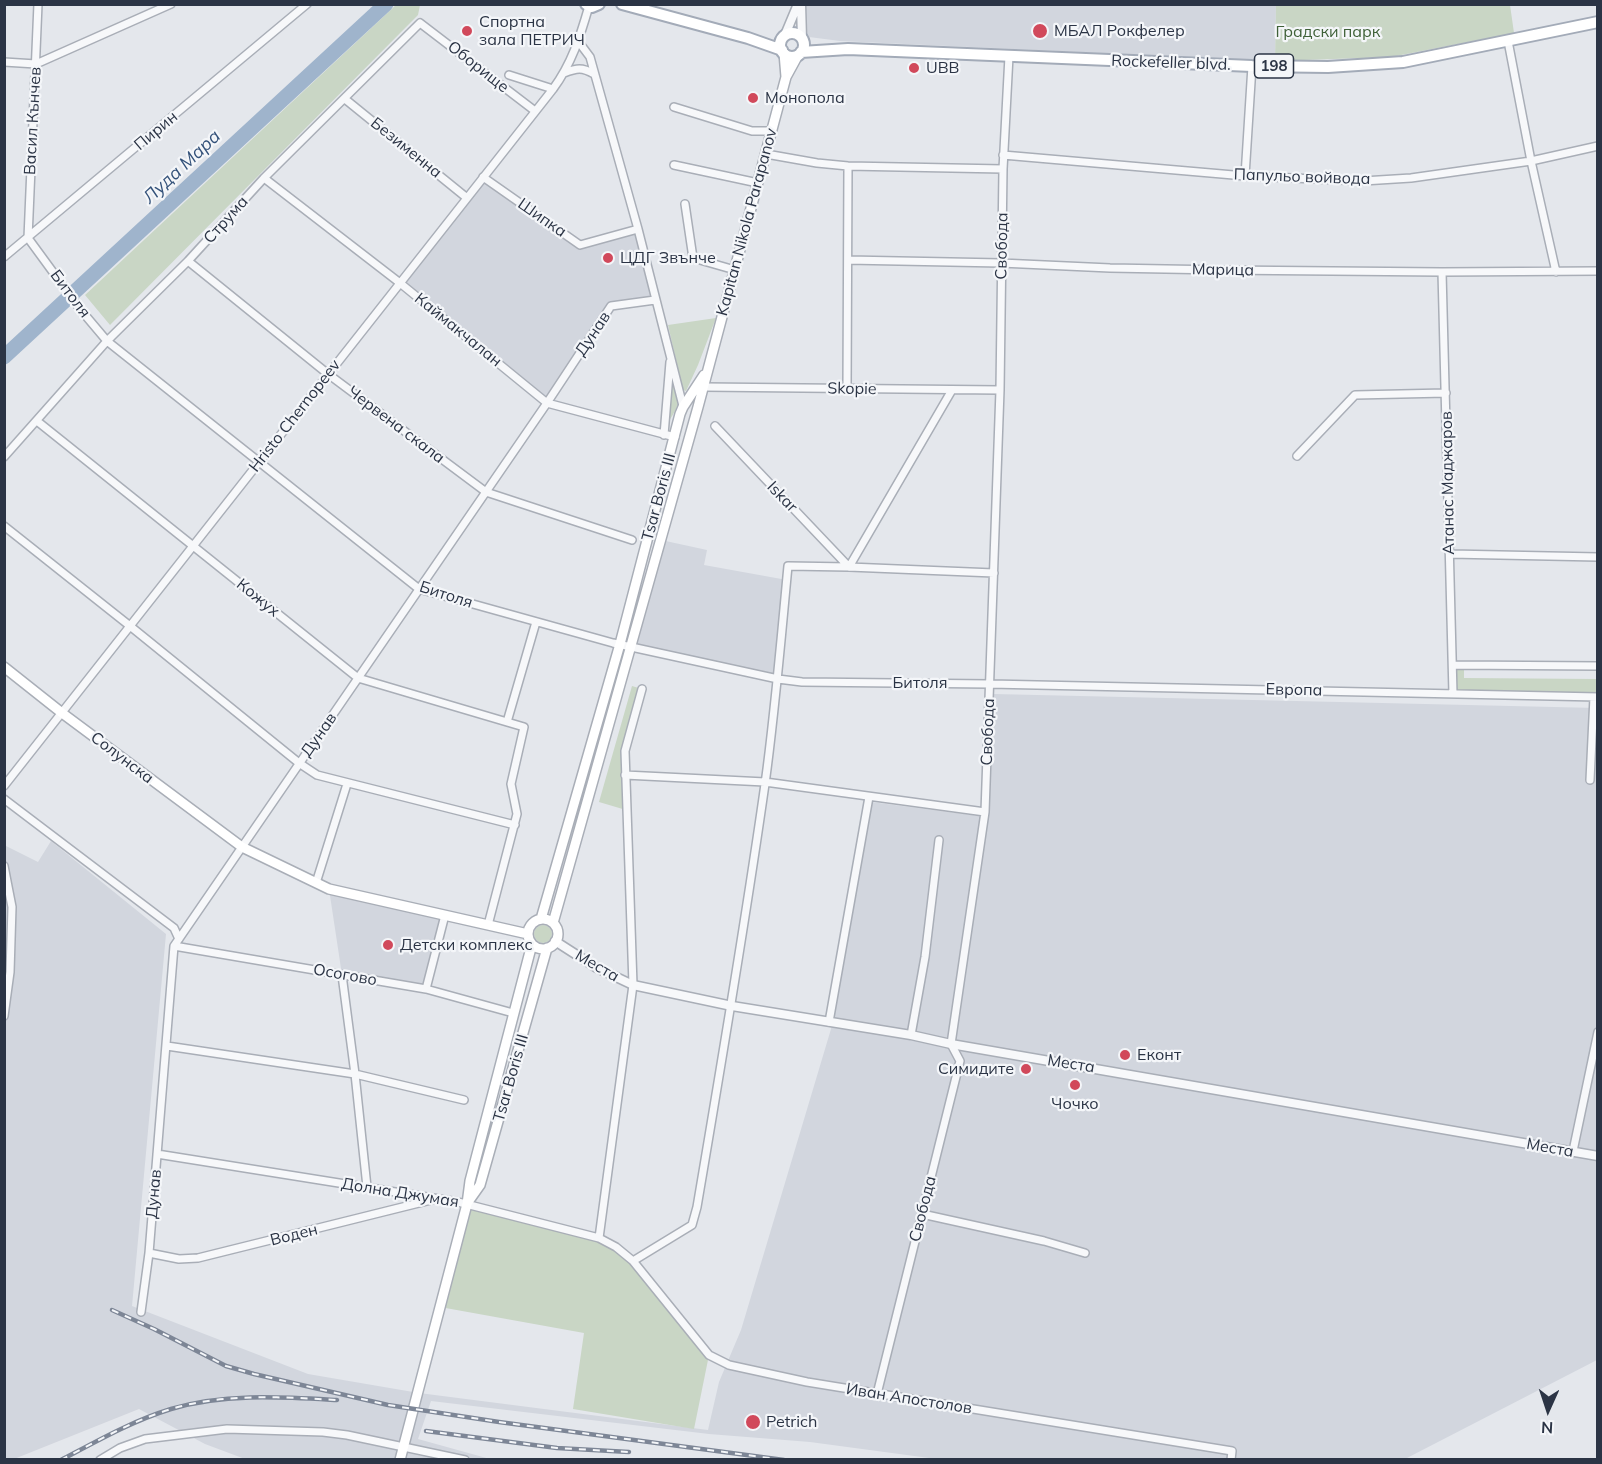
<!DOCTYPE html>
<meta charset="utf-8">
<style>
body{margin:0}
#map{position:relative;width:1602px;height:1464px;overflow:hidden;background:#e4e7ec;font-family:Mulish,sans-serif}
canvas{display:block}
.frame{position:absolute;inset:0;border:6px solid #2b3445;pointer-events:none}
.north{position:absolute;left:1518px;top:1380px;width:60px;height:60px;-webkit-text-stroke:4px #f4f6f9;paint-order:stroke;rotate:183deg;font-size:16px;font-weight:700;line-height:24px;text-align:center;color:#2b3445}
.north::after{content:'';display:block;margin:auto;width:21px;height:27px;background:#2b3445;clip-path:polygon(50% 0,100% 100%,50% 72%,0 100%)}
</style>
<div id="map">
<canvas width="1602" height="1464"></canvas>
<div class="frame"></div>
<div class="north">N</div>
</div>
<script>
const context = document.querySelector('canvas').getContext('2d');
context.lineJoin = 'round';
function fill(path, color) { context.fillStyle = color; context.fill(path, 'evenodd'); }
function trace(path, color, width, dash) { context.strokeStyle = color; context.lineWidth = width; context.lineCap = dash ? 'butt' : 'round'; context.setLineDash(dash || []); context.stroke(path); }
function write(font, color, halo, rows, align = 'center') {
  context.font = font + ' Mulish,sans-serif'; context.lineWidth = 4.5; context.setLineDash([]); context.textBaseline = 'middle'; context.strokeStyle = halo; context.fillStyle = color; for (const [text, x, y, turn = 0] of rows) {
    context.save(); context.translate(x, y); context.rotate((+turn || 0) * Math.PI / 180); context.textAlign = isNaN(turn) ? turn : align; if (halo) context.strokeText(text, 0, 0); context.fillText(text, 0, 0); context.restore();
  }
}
fill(new Path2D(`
 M 806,5 L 1276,5 L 1275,61 L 840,41 L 809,37 L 805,34 L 804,29 Z
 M 483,177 L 580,245 L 638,229 L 655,300 L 611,306 L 547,403 L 400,283 Z
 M 661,540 L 707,550 L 704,565 L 787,580 L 778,679 L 630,647 Z
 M 994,694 L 1597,708 L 1597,1360 L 1405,1459 L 944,1460 L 810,1442 L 709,1434 L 431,1401 L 418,1439 L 490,1459 L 245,1459 L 205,1444 L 139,1409 L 14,1459 L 5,1459 L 4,845 L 38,862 L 51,841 L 166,934 L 132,1306 L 308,1374 L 419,1393 L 708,1430 L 719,1382 L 741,1330 L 831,1029 L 871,802 L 987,817 Z
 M 329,889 L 445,915 L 426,989 L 342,975 Z`), '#d2d6de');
fill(new Path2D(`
 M 396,5 L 420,5 L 418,15 L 110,325 L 85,295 Z
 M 1276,5 L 1510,5 L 1514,33 L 1391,57 L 1275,61 Z
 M 716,318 L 698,365 L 686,391 L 683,390 L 668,325 Z
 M 675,381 C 680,401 680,404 669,421 L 673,382 Z
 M 1453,665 L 1464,665 L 1464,678 L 1597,679 L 1597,697 L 1453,694 Z
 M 632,686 L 642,689 L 625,751 L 626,810 L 599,802 Z
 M534 934a9 9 0 1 1 18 0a9 9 0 1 1-18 0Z
 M 467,1204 L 599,1238 L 633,1261 L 709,1355 L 694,1429 L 573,1409 L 584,1333 L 440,1307 Z`), '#c9d6c5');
trace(new Path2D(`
 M 4,357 L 386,4`), '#9fb4cc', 15);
const minor = new Path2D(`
 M 38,4 L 28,238 L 80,309 L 107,341 L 419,589 L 613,643 L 778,679 L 802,682 L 990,684 L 1598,697
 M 578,41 L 590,57 L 638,229 L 683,406
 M 1508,41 L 1531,161 L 1556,272
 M 4,62 L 36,64 L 171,4
 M 564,73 C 577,68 582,67 594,74
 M 509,75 L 553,89
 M 345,99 L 467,198
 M 674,107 L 752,131 L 772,131
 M 766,154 L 817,163 L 848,166 L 1003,169
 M 1003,155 L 1245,176 L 1363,181 L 1411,178 L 1531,161 L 1598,146
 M 674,165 L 758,183
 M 1245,176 L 1252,66
 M 483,177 L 580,245 L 638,229
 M 264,178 L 400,283 L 547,403 L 675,437
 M 685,204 L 693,258 L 735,270
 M 4,257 L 307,4
 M 848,260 L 1001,263 L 1110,268 L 1221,270 L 1442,272 L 1598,271
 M 188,261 L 328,374 L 486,492 L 632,540
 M 1442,272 L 1453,694
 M 704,387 L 1000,390
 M 847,389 L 848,166
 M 37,421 L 358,678 L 507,722
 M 715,426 L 849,567 L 952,390
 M 664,435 L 670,362
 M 1297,456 L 1355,395 L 1446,393
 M 4,457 L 107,341 L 188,261 L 264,178 L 420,23 L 535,111
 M 4,526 L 130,626 L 299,763 L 317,775 L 515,825
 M 1450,554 L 1598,557
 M 1453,665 L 1598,666
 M 625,775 L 765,782 L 985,812
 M 1590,780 L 1594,697
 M 4,786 L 553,89 C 572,63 580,37 589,6
 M 4,799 L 174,928 L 179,939
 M 4,866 L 12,907 L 10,972 L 4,1016
 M 316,883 L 347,784
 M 488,925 L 517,814 L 511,784 L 524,727 L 507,722 L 536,622
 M 174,946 L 426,989 L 513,1013
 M 342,975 L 355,1074 L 367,1187
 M 426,989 L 445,915
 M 829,1022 L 869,797
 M 911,1035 L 925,957 L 939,840
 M 167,1046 L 355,1074 L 464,1100
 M 1573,1151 L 1598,1032
 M 157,1154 L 458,1202 L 599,1238 L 616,1247 L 633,1261 L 709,1355 L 729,1365 L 807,1382 L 1232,1451 L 1231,1460
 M 922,1214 L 1044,1241 L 1085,1253
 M 599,1238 L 633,985 L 625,751 L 642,689
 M 149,1253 L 179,1259 L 198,1258 L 435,1199
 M 633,1261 L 692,1225 L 697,1207 C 721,1066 745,925 765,784 C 775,712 781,639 788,566 L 849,567 L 994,573
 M 141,1312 L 149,1253 L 174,946 L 547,403 L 611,306 L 655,300
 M 877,1394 L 960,1061 L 951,1044 L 985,812 L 1000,390 L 1003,169 L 1009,56
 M 100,1460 L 120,1448 L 145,1439 L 227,1429 L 323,1432 L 347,1435 L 465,1460`);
const tertiary = new Path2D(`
 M 801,4 L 802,39
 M 785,35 L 798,4
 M 555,941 L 597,968 L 633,985 L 732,1006 L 911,1035 L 951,1044 L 1598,1156`);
const secondary = new Path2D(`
 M 784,53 L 786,77
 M 4,667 L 62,713 L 242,847 L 329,889 L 528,934
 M 541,919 L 620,644 L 680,414 L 683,407 L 704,375
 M528 934a15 15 0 1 1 30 0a15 15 0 1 1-30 0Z
 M 553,923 L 698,407 L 786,77 L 798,55
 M 468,1202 L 480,1185 L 547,948
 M 400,1460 L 467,1204 L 470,1181 L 532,944`);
const primary = new Path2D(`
 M 586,4 L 592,7 L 599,4
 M 622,4 L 748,38 L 782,50
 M780 45a12 12 0 1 1 24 0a12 12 0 1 1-24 0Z
 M 801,52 L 848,49 L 1252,66 L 1328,67 L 1403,62 L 1598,22`);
trace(minor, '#a9aeb7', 10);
trace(tertiary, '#a9aeb7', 11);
trace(secondary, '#a9aeb7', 12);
trace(primary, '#a3abb8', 14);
trace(minor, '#f7f8fa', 7);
trace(tertiary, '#f7f8fa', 8);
trace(secondary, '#fff', 9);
trace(primary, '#fff', 10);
const rail = new Path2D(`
 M 112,1310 L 154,1329 L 226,1366 L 254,1374 L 388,1405 L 499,1422 L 784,1460
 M 426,1431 L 557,1448 L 629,1452
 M 61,1460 C 97,1441 132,1421 171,1409 C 224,1393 282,1397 337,1400`);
trace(rail, '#7d8696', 4.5);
trace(rail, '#f4f6f9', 2, [7]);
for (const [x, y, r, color] of [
 [467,31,6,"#d1495b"],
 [1040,31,8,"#d1495b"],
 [914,68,6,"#d1495b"],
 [753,98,6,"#d1495b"],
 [608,258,6,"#d1495b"],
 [388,945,6,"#d1495b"],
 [1125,1055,6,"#d1495b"],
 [1026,1069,6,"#d1495b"],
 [1075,1085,6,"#d1495b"],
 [753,1422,8,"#d1495b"]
]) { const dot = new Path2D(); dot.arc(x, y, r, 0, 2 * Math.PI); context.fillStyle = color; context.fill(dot); trace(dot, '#f4f6f9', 2); }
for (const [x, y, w] of [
 [1274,66,39]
]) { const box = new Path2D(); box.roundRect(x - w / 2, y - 12, w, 24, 4.5); context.fillStyle = '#f4f6f9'; context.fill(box); trace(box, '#2b3445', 1.5); }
write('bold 15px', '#2b3445', null, [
 ["198",1274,66]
]);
write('16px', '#2b3445', '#f4f6f9', [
 ["Спортна",479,22],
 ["зала ПЕТРИЧ",479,40],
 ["МБАЛ Рокфелер",1054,31],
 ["UBB",926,68],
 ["Монопола",765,98],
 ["ЦДГ Звънче",620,258],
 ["Детски комплекс",400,945],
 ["Еконт",1137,1055],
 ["Симидите",1014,1069,"right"],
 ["Чочко",1075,1104,"center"],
 ["Petrich",766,1422]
], 'left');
write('16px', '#3f6138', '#f4f6f9', [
 ["Градски парк",1328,32]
]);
write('16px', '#2b3445', '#f4f6f9', [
 ["Rockefeller blvd.",1171,63,2],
 ["Оборище",478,67,38],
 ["Васил Кънчев",33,121,-87],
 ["Пирин",156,131,-40],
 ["Безименна",406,148,39],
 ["Папульо войвода",1302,177,2],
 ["Шипка",542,218,35],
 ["Струма",226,220,-48],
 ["Kapitan Nikola Parapanov",747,222,-75],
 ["Свобода",1002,246,-89],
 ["Марица",1223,270,1],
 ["Битоля",70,294,53],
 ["Каймакчалан",458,330,39],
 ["Дунав",593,334,-56],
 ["Skopie",852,389,1],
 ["Hristo Chernopeev",295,416,-52],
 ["Червена скала",396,425,37],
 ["Атанас Маджаров",1448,483,-91],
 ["Tsar Boris III",659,497,-75],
 ["Iskar",782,497,46],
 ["Битоля",446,595,18],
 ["Кожух",258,598,39],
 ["Битоля",920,683],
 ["Европа",1294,690,1],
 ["Свобода",988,732,-88],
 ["Дунав",319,735,-55],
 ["Солунска",122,758,37],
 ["Места",597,966,30],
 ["Осогово",345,975,10],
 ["Места",1071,1064,9],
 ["Tsar Boris III",511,1078,-74],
 ["Места",1550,1148,10],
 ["Долна Джумая",400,1193,9],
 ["Дунав",154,1194,-85],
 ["Свобода",923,1209,-76],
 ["Воден",294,1235,-14],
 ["Иван Апостолов",909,1399,9]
]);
write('italic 18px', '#34527a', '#f4f6f9', [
 ["Луда Мара",182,167,-43]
]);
</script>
